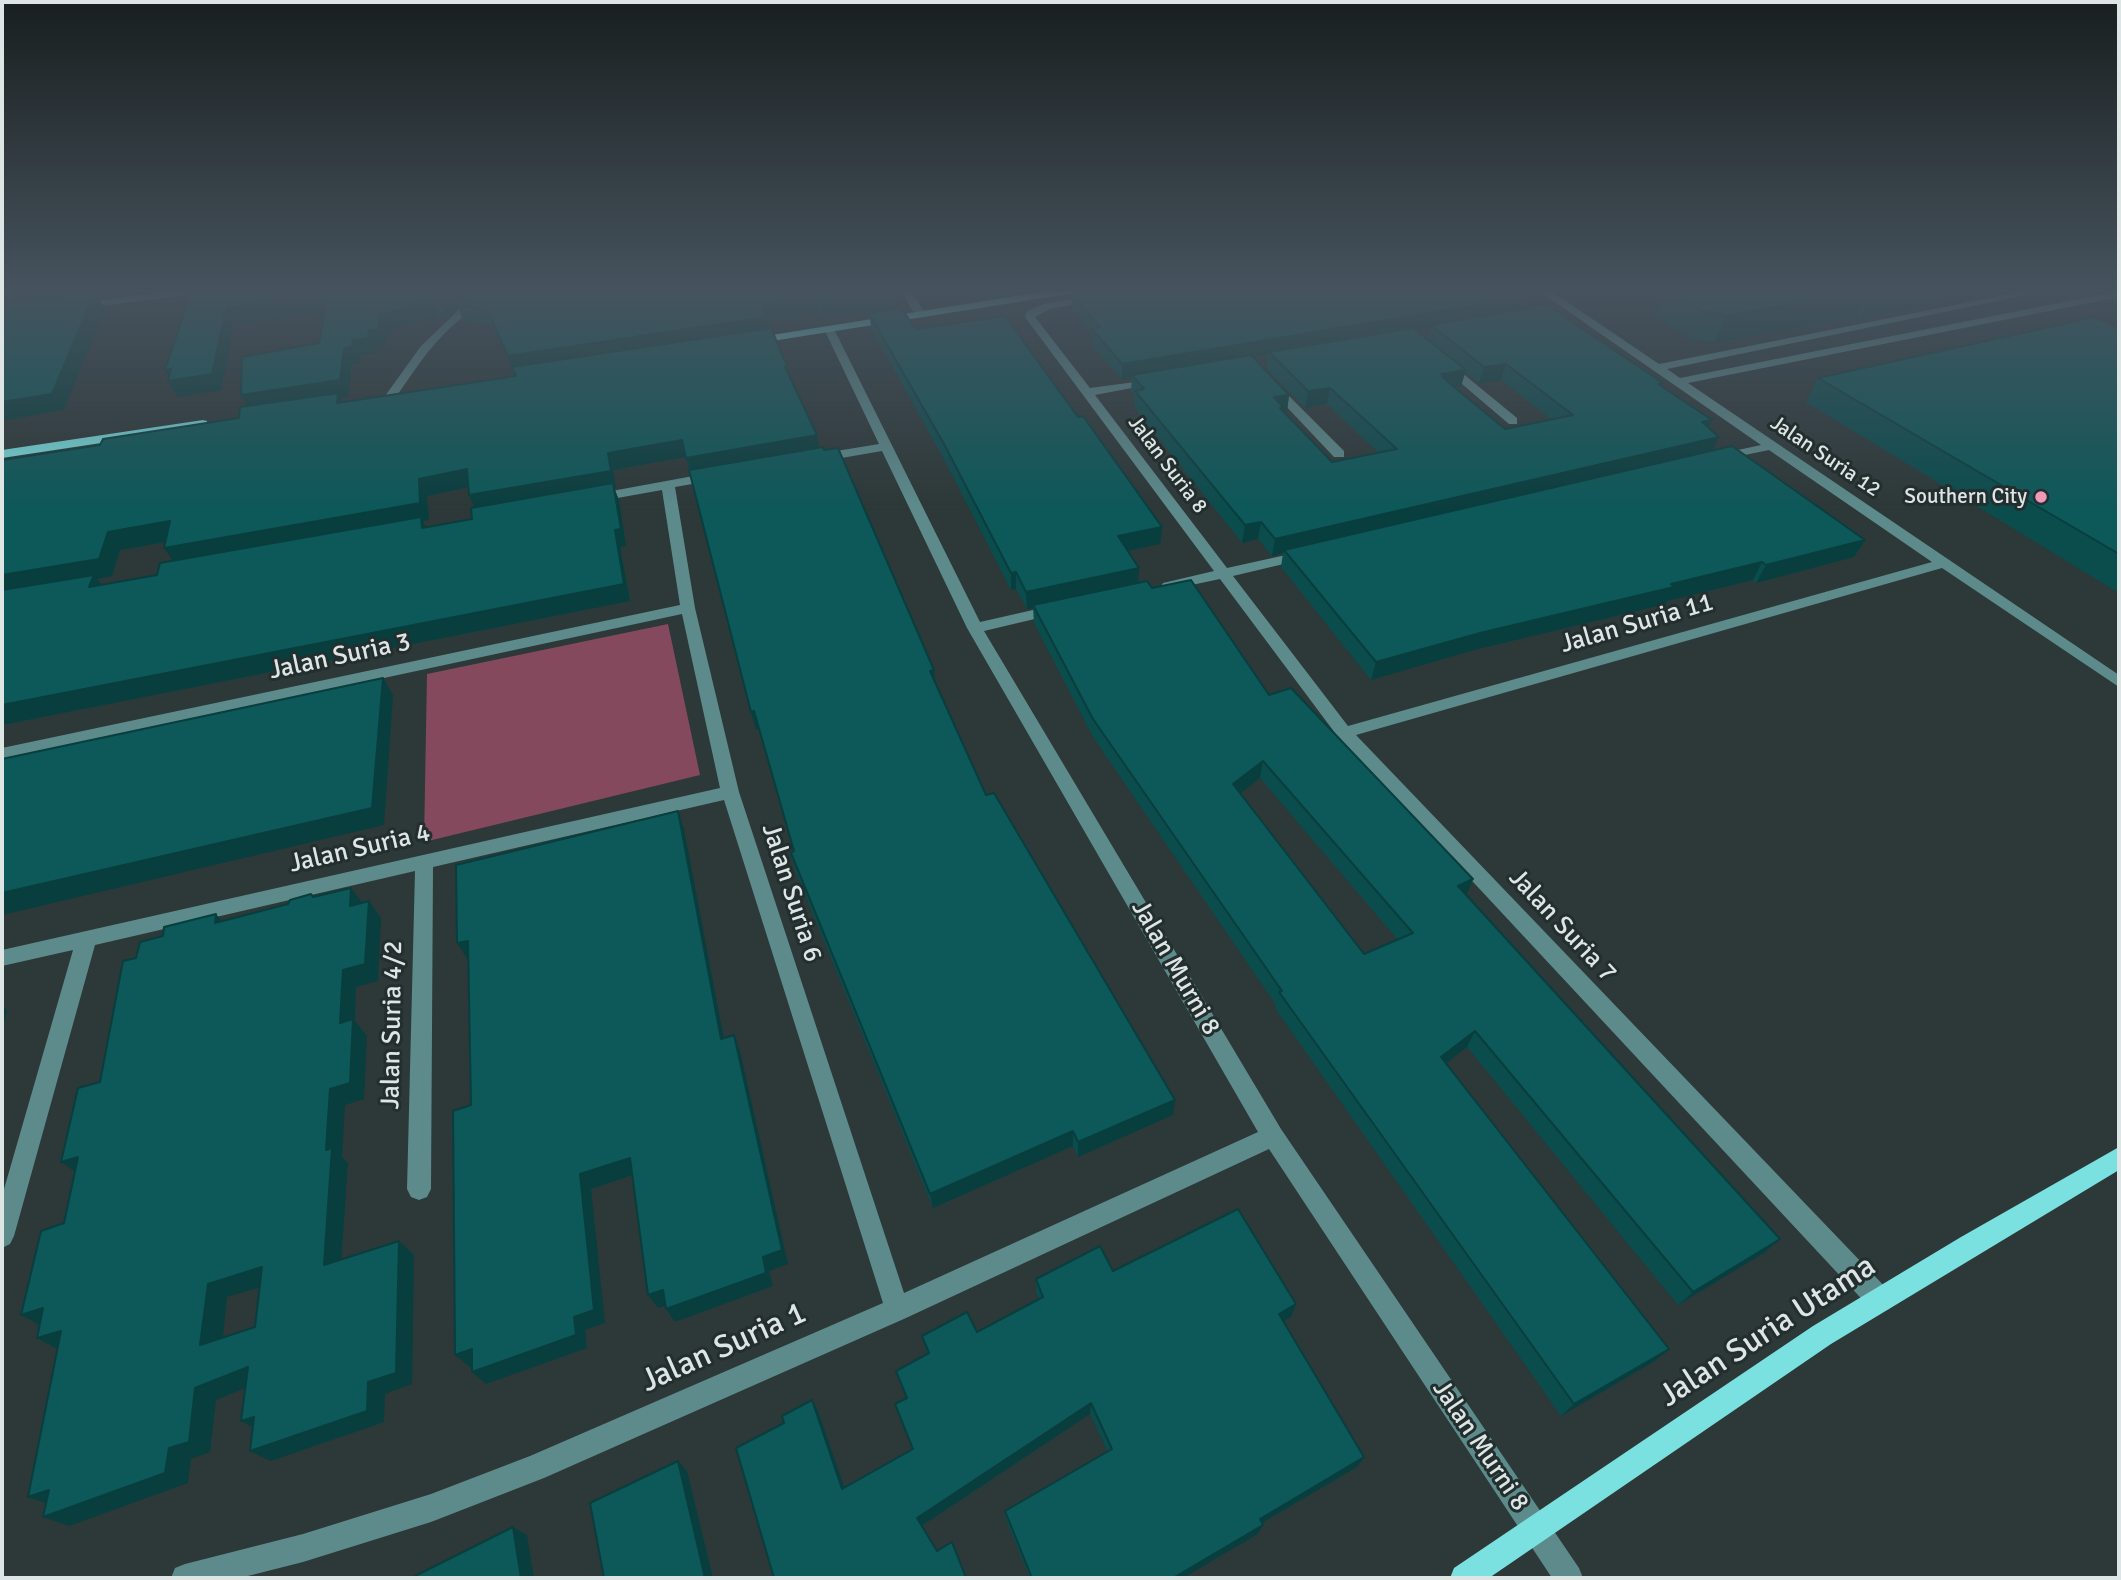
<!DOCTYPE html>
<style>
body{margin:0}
#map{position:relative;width:2121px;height:1580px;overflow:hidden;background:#2d3838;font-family:Signika,sans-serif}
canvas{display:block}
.frame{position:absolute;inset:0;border:4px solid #dee5e5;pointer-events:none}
</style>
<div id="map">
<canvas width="2121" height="1580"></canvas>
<div class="frame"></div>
</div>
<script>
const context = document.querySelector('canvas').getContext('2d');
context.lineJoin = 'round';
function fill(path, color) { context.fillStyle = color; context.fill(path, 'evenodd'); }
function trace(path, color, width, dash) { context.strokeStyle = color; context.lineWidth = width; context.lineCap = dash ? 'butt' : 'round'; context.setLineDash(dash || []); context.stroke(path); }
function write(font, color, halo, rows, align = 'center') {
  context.font = font + ' Signika,sans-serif'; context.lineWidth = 6; context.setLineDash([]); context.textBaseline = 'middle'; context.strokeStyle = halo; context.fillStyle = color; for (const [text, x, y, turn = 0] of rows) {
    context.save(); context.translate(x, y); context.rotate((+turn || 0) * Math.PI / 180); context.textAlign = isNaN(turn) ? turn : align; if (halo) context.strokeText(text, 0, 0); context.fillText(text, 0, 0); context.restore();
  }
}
fill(new Path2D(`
 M 668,624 L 700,775 L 424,842 L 427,674 Z`), '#85495e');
fill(new Path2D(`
 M 184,289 L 214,289 L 209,292 L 78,309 L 73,306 L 78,303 Z
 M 481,289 L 491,289 C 481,306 465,314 450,328 C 428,349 412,373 395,399 L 387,399 L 385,396 L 421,346 Z
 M 900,289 L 910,289 L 925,314 L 924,316 L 916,316 Z
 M 1536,289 L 1548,289 L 1659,364 L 2035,289 L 2056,289 L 1667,369 L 1680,378 L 2119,291 L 2119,297 L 1688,383 L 2119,675 L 2119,687 L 1942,568 L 1356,735 L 1889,1291 L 1892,1300 L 1889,1309 L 1880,1312 L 1871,1309 L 1338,737 L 1220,579 L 1168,590 L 1163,589 L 1161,586 L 1163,583 L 1214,571 L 1025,317 L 1027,311 L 1047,303 L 1098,296 L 1098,300 L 1050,309 L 1035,317 L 1090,388 L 1158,379 L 1158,383 L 1095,395 L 1227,568 L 1304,551 L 1309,552 L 1309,558 L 1233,576 L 1348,726 L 1932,562 L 1769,450 L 1715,461 L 1715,455 L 1761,445 Z
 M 825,327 L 834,329 L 980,622 L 1055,605 L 1062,610 L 1060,613 L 984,631 L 1281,1129 L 1579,1568 L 1583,1578 L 1552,1578 L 1269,1149 L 906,1318 L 544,1478 L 431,1522 L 303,1562 L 240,1578 L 171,1578 L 175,1568 L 185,1564 L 303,1534 L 431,1494 L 530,1456 L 883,1303 L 724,800 L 433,867 L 431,1189 L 427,1197 L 419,1200 L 411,1197 L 407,1189 L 415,871 L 95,945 L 14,1236 L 10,1244 L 2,1248 L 2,1196 L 73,950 L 2,966 L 2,950 L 720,788 L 682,614 L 2,760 L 2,748 L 680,605 L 662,490 L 595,502 L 588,498 L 590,495 L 715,472 L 722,476 L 715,480 L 675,487 L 695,608 L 739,792 L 904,1293 L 1258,1132 L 967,628 L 882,451 L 818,462 L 812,458 L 818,454 L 879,444 L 824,329 Z
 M 1442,363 L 1450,363 L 1517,418 L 1517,424 L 1509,424 L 1442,367 Z
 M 1268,383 L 1276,383 L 1344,451 L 1344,457 L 1334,457 L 1268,387 Z`), '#5d8b8b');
fill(new Path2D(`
 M 1060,289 L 1086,289 L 1081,292 L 753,344 L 747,341 L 753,338 Z
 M 203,420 L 207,421 L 207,427 L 2,458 L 2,450 Z
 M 2119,1147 L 2119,1170 L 1831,1344 L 1489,1578 L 1450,1578 L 1454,1568 L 1813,1326 L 1961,1237 Z`), '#7ae0e0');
fill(new Path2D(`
 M 192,289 L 608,291 L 619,289 L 902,289 L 902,298 L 893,300 L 894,309 L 1160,544 L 1128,551 L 1138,583 L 1152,588 L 1473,879 L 1466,895 L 1780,1239 L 1764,1253 L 1678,1305 L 1467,1047 L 1446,1063 L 1655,1361 L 1561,1416 L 1275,1008 L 1276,1005 L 1093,737 L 1034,623 L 1033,608 L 1027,609 L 1016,589 L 1011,590 L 945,461 L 871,328 L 870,317 L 865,318 L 863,313 L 823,318 L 819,312 L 768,322 L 769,328 L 787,366 L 789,375 L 817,435 L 819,448 L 936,684 L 986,795 L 1173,1115 L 1078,1157 L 1073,1146 L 933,1208 L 795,870 L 791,853 L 794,851 L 759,729 L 756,730 L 686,457 L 613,470 L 616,487 L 614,488 L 619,500 L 626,546 L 620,547 L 630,601 L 2,725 L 2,460 L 100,445 L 239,418 L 247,406 L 319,343 L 325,311 L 234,324 L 221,390 L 178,397 L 168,381 ZM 458,308 L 463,320 L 493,325 L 516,376 L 343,402 L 341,398 L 348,397 L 352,364 L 360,363 L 360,355 L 375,353 L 376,346 L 385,345 L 387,331 L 438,317 L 447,318 ZM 469,487 L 469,495 L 475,508 L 472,519 L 426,527 L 423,521 L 429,520 L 427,496 ZM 165,542 L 173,561 L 157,575 L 101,585 L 97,579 L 112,576 L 120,550 ZM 1260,778 L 1398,940 L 1364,954 L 1240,794 Z
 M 1528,289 L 1527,292 L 1533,296 L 1529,308 L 1662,387 L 1712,420 L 1709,428 L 1713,451 L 1865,540 L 1854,557 L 1756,583 L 1753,580 L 1667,601 L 1666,604 L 1474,650 L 1371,680 L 1281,567 L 1283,553 L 1272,556 L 1258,539 L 1242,543 L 1134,407 L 1135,396 L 1131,391 L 1132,378 L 1122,380 L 1091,344 L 1092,334 L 1072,311 L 1072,295 ZM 1430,328 L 1427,340 L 1416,330 ZM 1268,355 L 1266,368 L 1305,408 L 1327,404 L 1379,453 L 1332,462 L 1283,412 L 1287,411 L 1289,395 L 1254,358 ZM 1465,372 L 1479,383 L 1501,380 L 1551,419 L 1505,429 L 1455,387 L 1461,386 Z
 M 1665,289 L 2003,289 L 1860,319 L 1856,317 L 1714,343 L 1687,337 L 1655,315 Z
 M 2119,328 L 2119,593 L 1806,402 L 1818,378 Z
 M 1113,1271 L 1296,1304 L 1291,1317 L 1283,1321 L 1357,1467 L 1262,1523 L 1258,1534 L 1183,1578 L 1030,1578 L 1006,1520 L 1005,1511 L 1108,1452 L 1090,1414 L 922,1526 L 937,1551 L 966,1578 L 774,1578 L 784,1423 L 812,1400 L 818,1411 L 844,1487 L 913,1449 L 906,1398 L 896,1371 L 927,1354 L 922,1336 L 977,1332 L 1039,1299 L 1036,1292 L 1036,1279 Z`), '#0b4c4d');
fill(new Path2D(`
 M 30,289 L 112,289 L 109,296 L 98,297 L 105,308 L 64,410 L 2,421 L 2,402 L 9,308 L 2,297 L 2,293 Z
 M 455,289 L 478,289 L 457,305 L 458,308 L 447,318 L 440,303 Z
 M 885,289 L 902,289 L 902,298 L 893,300 L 895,313 L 869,313 L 870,317 L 865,318 L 863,302 Z
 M 916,289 L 953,289 L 917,296 Z
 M 988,289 L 1012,289 L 988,293 Z
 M 1523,289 L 1528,289 L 1525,297 L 1533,296 L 1528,311 L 1431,325 L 1430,328 L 1271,355 L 1269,352 L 1268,355 L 1134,378 L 1132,375 L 1132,378 L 1122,380 L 1122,364 Z
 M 1888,289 L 2003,289 L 1860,319 L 1874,292 Z
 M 1870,290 L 1856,317 L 1714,343 L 1726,316 Z
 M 328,294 L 335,310 L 234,324 L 221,390 L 178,397 L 168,381 L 171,380 L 165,370 L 226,308 Z
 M 816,297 L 819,312 L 768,322 L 770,333 L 514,372 L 508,356 Z
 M 861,298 L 863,313 L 823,318 L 820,303 Z
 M 431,301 L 438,317 L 387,331 L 385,345 L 376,346 L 375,353 L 360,355 L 360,363 L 352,364 L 348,397 L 341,398 L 346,409 L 250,411 L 241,395 L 344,348 L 353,340 L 369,330 L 380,315 Z
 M 1506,364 L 1501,380 L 1479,383 L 1484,367 Z
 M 1466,370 L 1461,386 L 1441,389 L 1441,374 Z
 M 1330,388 L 1327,404 L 1305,408 L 1308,391 Z
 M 1289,395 L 1287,411 L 1283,412 L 1274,397 Z
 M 1712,420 L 1705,437 L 1702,422 Z
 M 817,435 L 820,452 L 691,474 L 686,458 Z
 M 1719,437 L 1711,454 L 1284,550 L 1283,553 L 1272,556 L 1275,539 Z
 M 682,440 L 686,457 L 613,470 L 616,487 L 614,488 L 619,500 L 626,546 L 620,547 L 630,601 L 2,725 L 2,705 L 624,584 L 477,512 L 469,495 L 608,453 Z
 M 467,469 L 474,486 L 427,496 L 429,520 L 423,521 L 429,534 L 176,565 L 164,548 L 419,479 Z
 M 170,521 L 182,539 L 120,550 L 112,576 L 97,579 L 107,592 L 2,595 L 2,575 L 108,532 Z
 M 1261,522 L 1258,539 L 1242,543 L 1245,525 Z
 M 1162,527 L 1160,544 L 1117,553 L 1118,536 Z
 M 1865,540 L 1854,557 L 1756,583 L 1766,565 Z
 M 1762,562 L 1753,580 L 1667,601 L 1666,604 L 1474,650 L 1371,680 L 1376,662 L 1480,633 L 1671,584 Z
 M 1139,568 L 1138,585 L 1033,605 L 1033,608 L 1027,609 L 1026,592 Z
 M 1016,572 L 1016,589 L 1011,590 L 1011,573 Z
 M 934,670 L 936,688 L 930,671 Z
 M 383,678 L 393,695 L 384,825 L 2,915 L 2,893 Z
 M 754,711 L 759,729 L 756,730 L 751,712 Z
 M 1263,761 L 1260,778 L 1230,802 L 1233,784 Z
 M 678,811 L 684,829 L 727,1055 L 721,1039 Z
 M 1473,879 L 1466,896 L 1458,886 Z
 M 351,888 L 364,905 L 350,906 Z
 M 369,901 L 381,918 L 378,981 L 356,987 L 355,1021 L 367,1036 L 364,1099 L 345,1105 L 342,1157 L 348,1163 L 340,1279 L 324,1265 L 326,1150 L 330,1089 L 340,1023 L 343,970 Z
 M 216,914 L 231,931 L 215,923 Z
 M 468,941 L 468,960 L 457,943 Z
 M 2,1006 L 7,1010 L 2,1030 Z
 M 1475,1031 L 1467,1047 L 1434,1073 L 1441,1057 Z
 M 734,1035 L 740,1051 L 788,1264 L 769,1271 L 773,1286 L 675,1322 L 666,1309 L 763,1257 Z
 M 1175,1100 L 1173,1115 L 1078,1157 L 1078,1142 Z
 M 1073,1131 L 1073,1146 L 933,1208 L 930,1194 Z
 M 78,1157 L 82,1176 L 61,1162 Z
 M 630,1158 L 639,1173 L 591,1189 L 605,1323 L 585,1330 L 587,1348 L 486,1384 L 472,1372 L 574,1317 L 580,1174 Z
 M 1780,1239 L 1764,1253 L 1678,1305 L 1693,1292 Z
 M 399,1241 L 414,1255 L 412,1384 L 385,1394 L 384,1422 L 271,1461 L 250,1451 L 368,1382 Z
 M 262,1267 L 280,1281 L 227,1297 L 221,1357 L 200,1345 L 208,1284 Z
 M 663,1290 L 672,1303 L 658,1308 L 648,1295 Z
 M 1296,1304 L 1291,1317 L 1274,1326 L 1279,1314 Z
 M 43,1308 L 45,1328 L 21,1315 Z
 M 61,1331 L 61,1351 L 37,1338 Z
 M 472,1349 L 486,1361 L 470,1367 L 455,1355 Z
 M 1669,1349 L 1655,1361 L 1561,1416 L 1574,1404 Z
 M 248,1367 L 267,1379 L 216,1400 L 210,1452 L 191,1459 L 188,1483 L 69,1526 L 43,1517 L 195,1388 Z
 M 812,1400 L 818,1411 L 848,1498 L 842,1489 Z
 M 1091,1403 L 1090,1414 L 920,1527 L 917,1518 Z
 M 254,1417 L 261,1432 L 241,1421 Z
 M 1364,1457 L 1357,1467 L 1255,1527 L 1260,1519 Z
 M 678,1461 L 687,1471 L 713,1578 L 705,1578 Z
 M 49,1490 L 55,1506 L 28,1497 Z
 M 1263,1525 L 1258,1534 L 1183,1578 L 1173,1578 Z
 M 513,1527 L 527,1535 L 534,1578 L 521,1578 Z`), '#093e3e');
const building = new Path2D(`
 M 2,289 L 30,289 L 2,293 Z
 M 192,289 L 455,289 L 440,303 L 431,301 L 380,315 L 378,329 L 369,330 L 368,338 L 353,340 L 352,347 L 344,348 L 340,380 L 241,395 L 242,357 L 319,343 L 328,294 L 226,308 L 212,374 L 168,381 L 171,369 L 165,370 Z
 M 473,289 L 607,289 L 608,291 L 619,289 L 887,289 L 893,298 L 863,302 L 861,298 L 820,303 L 816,297 L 763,307 L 767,317 L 508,356 L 487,309 L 457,305 Z
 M 1110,289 L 1525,289 L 1523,289 L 1533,296 L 1122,364 L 1092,329 L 1100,327 L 1072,295 Z
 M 1667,289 L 1888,289 L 1874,292 L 1870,290 L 1726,316 L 1699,310 Z
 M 95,292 L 52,394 L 2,402 L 2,304 Z
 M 1547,305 L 1663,383 L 1658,384 L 1712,420 L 1702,422 L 1719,437 L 1275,539 L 1261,522 L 1245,525 L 1135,391 L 1144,389 L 1132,375 L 1251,355 L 1289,395 L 1274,397 L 1283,407 L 1280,408 L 1332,462 L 1397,449 L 1330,388 L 1308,391 L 1269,352 L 1413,328 L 1466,370 L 1441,374 L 1445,377 L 1442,377 L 1505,429 L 1573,415 L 1506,364 L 1484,367 L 1431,325 Z
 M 901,308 L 916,329 L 1005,316 L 1078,417 L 1083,416 L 1162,527 L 1118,536 L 1139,568 L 1026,592 L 1016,572 L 1011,573 L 944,444 L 869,313 Z
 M 2095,317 L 2119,328 L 2119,554 L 1818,378 Z
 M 771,328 L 787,366 L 785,367 L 817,435 L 686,458 L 682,440 L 608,453 L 611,471 L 469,495 L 467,469 L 419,479 L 420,503 L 164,548 L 170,521 L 108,532 L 99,559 L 2,575 L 2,460 L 100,445 L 103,439 L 239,418 L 240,407 L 338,393 L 337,403 L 516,376 L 512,367 Z
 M 1732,446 L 1865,540 L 1766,565 L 1762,562 L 1671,584 L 1674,587 L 1480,633 L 1376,662 L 1284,550 Z
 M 823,447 L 824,450 L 838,448 L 934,670 L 930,671 L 986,795 L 994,793 L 1175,1100 L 1078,1142 L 1073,1131 L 930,1194 L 791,853 L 794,851 L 754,711 L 751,712 L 689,470 Z
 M 613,483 L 621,529 L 615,530 L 624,584 L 2,705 L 2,590 L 94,575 L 89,587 L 157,575 L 160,563 L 421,517 L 422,528 L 472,519 L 471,508 Z
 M 1191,580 L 1269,695 L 1291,688 L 1473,879 L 1458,886 L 1780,1239 L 1693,1292 L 1475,1031 L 1441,1057 L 1669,1349 L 1574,1404 L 1279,992 L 1282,991 L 1093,719 L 1033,605 L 1147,581 L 1152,588 ZM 1263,761 L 1413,933 L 1364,954 L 1233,784 Z
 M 383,678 L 372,808 L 2,893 L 2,759 Z
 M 678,811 L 721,1039 L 734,1035 L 782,1250 L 763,1257 L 766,1273 L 666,1309 L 663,1290 L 648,1295 L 630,1158 L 580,1174 L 594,1310 L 574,1317 L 576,1335 L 472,1372 L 472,1349 L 455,1355 L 453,1111 L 471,1105 L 468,941 L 457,943 L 456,865 Z
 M 351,888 L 350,906 L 369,901 L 365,964 L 343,970 L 340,1023 L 353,1019 L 350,1083 L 330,1089 L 326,1150 L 332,1148 L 324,1265 L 399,1241 L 396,1373 L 368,1382 L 367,1411 L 250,1451 L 254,1417 L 241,1421 L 248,1367 L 195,1388 L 189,1442 L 169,1448 L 165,1473 L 43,1517 L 49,1490 L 28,1497 L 61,1331 L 37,1338 L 43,1308 L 21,1315 L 41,1231 L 64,1223 L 78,1157 L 61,1162 L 78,1088 L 100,1082 L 123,961 L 136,958 L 140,942 L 163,936 L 164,927 L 216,914 L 215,923 L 288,904 L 290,900 L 311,894 L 313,897 ZM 262,1267 L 255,1327 L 200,1345 L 208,1284 Z
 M 1238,1209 L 1296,1304 L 1279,1314 L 1364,1457 L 1260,1519 L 1263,1525 L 1173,1578 L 1032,1578 L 1005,1511 L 1112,1449 L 1091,1403 L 917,1518 L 937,1551 L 952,1542 L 966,1578 L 774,1578 L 736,1448 L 784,1423 L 782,1416 L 812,1400 L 842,1489 L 913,1449 L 895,1404 L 907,1398 L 896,1371 L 929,1353 L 922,1336 L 967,1312 L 977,1332 L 1043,1297 L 1036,1279 L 1100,1246 L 1113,1271 Z
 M 678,1461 L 705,1578 L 604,1578 L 590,1503 Z
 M 513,1527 L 521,1578 L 411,1578 Z`);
fill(building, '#0d5859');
trace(building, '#093e3e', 2);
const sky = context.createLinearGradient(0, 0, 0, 510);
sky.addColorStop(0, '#191f1f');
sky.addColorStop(0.57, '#46535e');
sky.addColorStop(1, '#46535e00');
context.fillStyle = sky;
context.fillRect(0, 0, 2121, 510);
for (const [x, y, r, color] of [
 [2041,497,7,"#f09ab7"]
]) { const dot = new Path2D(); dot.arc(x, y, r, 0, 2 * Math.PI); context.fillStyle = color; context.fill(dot); trace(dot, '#232e2e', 2.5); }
write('21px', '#dee5e5', '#232e2e', [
 ["Jalan Suria 12",1825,457,34],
 ["Jalan Suria 8",1167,465,53]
]);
write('21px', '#dee5e5', '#232e2e', [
 ["Southern City",2027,497]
], 'right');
write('26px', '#dee5e5', '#232e2e', [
 ["Jalan Suria 11",1637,624,-16],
 ["Jalan Suria 3",340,657,-12],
 ["Jalan Suria 4",360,849,-13],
 ["Jalan Suria 6",791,893,72],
 ["Jalan Suria 7",1562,926,47],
 ["Jalan Murni 8",1175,968,60],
 ["Jalan Suria 4/2",393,1025,-89],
 ["Jalan Murni 8",1480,1446,56]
]);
write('32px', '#dee5e5', '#232e2e', [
 ["Jalan Suria Utama",1768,1332,-33],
 ["Jalan Suria 1",724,1348,-24]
]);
</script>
